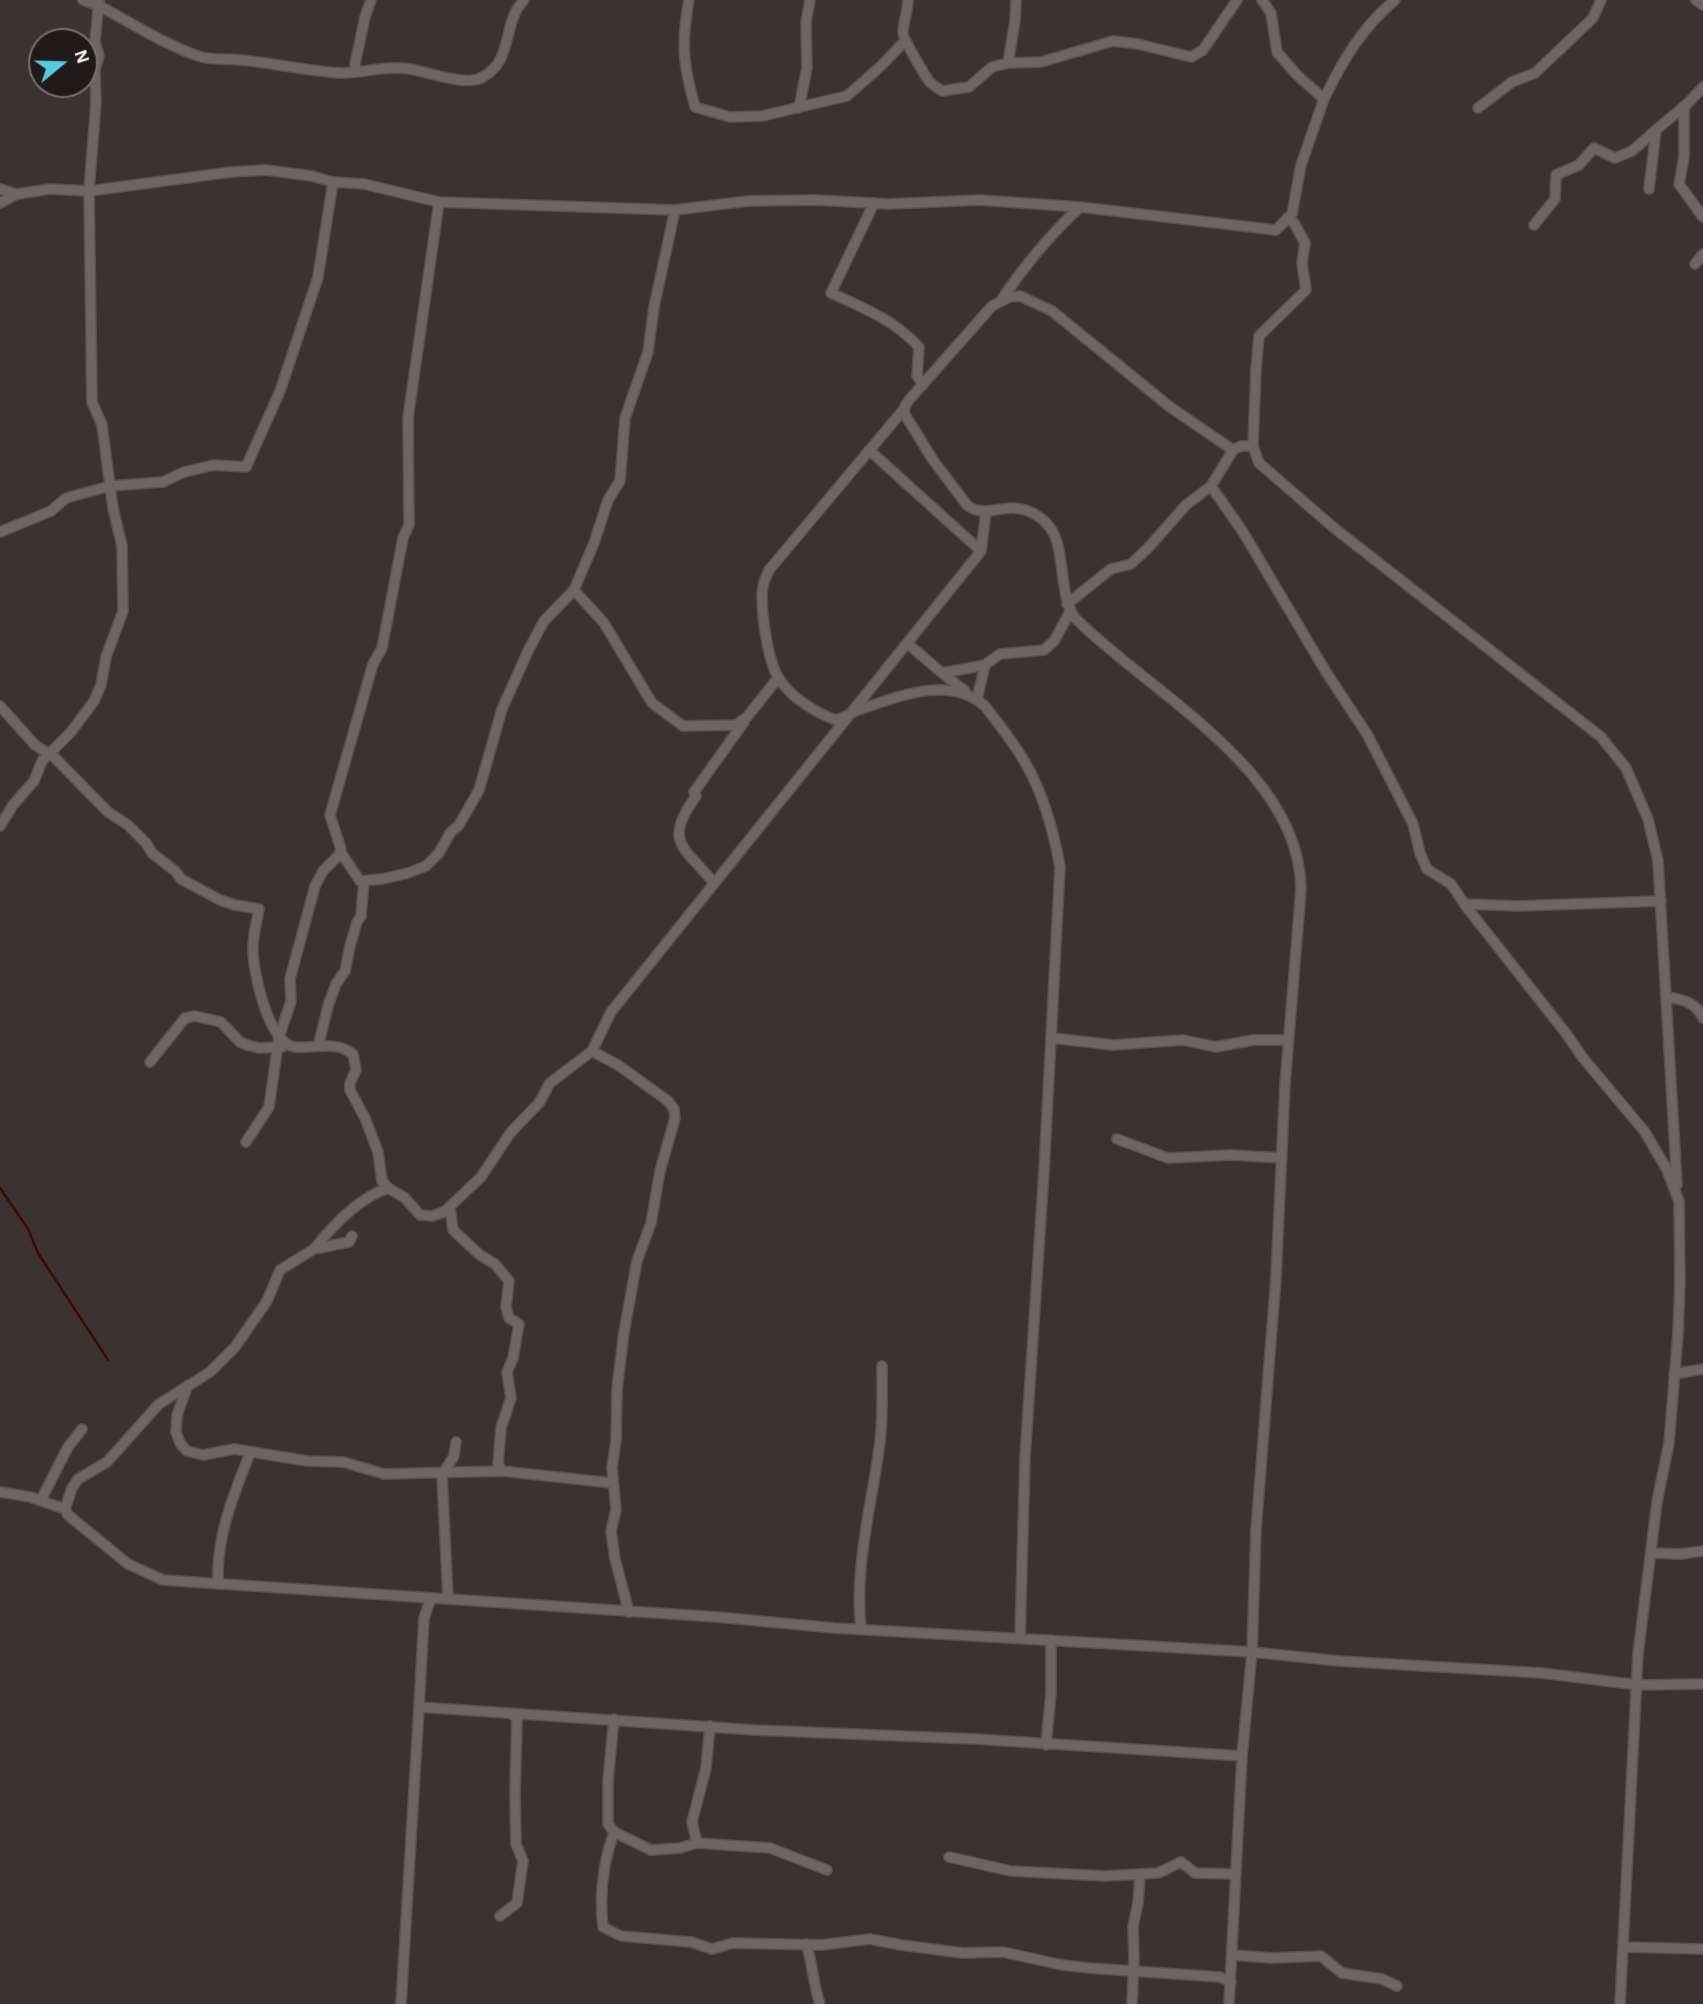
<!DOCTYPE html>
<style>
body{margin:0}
#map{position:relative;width:1703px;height:2004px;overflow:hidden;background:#3c3330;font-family:"Alegreya Sans",sans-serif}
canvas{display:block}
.north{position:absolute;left:28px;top:28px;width:70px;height:70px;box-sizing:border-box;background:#201b1a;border:2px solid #76706f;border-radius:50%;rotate:71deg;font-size:19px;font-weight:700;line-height:28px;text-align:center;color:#f6f0ef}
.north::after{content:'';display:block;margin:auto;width:24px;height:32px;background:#58c9e4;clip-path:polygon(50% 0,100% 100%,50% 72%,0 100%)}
</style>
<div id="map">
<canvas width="1703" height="2004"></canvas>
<div class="north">N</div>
</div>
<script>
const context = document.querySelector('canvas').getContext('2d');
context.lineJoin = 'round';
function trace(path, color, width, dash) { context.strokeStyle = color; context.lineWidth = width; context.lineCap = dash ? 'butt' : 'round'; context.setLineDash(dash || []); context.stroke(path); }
trace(new Path2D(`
 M 0,1188 L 28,1229 L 38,1253 L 108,1360`), '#410800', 2.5);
const street = new Path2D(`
 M 83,0 L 98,5 C 131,23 164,44 198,56 C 211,61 227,58 241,60 C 274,63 307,71 341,73 C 364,73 388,65 410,69 C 428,72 466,87 483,77 C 514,60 502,22 524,0
 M 689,0 C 681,44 683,64 695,107 L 730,117 L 762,116 L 847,96 L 882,65 L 904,42
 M 908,0 C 908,12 903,22 903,33 C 902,37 926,77 929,81 C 932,85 938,88 942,91 L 969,87 L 992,67 L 1008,63 L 1041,62 L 1113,41 L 1138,44 L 1191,57 L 1203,50 L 1237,0
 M 1696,0 L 1703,5
 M 1008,63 L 1015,21 L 1016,0
 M 356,72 L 355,64 L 365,17 L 371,0
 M 1324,99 C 1342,62 1362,27 1395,0
 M 1684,106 L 1684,157 L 1679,184 L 1703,217
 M 799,108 L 807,68 L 806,22 L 810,0
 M 1478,108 L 1512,82 L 1535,73 L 1593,18 L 1601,0
 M 0,189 L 17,194
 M 1649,189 L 1656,130 L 1688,103 L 1703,87
 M 0,203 L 17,194 L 50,189 L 89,191 L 231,172 L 266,170 L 312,176 L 333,182 L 364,184 L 439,202 L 675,210 L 748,201 L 816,200 L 889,204 L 979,200 L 1080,207 L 1276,230 L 1292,214 L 1301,165 L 1324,99 L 1297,75 L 1277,52 L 1271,13 L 1262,0
 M 874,203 L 831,293 C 864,308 894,320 919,347 L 917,376 L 923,385
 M 1534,225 L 1555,199 L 1556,175 L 1579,165 L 1594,148 L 1615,158 L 1632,151 L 1656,130
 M 1695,264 L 1703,254
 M 1002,299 C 1025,265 1050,235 1080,207
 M 904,409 L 769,570 C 765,579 762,586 762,596 C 762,617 768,664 780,680 C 792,698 816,713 836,720 C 845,717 852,712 861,709 C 900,696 950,675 985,706 C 999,725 1015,744 1026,764 C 1043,794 1054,833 1060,867 L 1044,1171 L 1025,1458 L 1020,1638
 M 1253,446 L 1256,369 L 1259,336 L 1306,290 L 1302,263 L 1305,243 L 1294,223 L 1287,218
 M 1233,450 L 1241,446 L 1253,446 L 1259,463 L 1333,527 L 1601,737 L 1626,768 L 1648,819 L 1658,861 L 1677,1185
 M 0,532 L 51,511 L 66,498 L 110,486 L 163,482 L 184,472 L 214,465 L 246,467 L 280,391 L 318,277 L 333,182
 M 981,551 L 986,512
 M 574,590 L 604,623 L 652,703 L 683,726 L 736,725 L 747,717 L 778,678
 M 1067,604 L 1111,569 L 1131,564 L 1148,548 L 1186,505 L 1211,486
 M 907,643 L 942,673 L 985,665 L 1000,654 L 1044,650 L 1054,641 L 1070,612
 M 942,673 L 965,691
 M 977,699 L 985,665
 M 0,706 L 35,745 L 54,757 L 108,812 L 128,825 L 146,843 L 152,853 L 175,871 L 181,879 L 220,900 L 235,905 L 259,909 C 257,921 253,935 253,947 C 252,969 268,1044 295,1047 C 314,1049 335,1040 353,1054 L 356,1070 L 350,1083 L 350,1090 L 365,1118 L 378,1152 L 382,1181 L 388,1188 L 404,1197 L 420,1215 L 432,1216 L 444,1212 L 481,1177 L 511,1132 L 539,1103 L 550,1083 L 592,1051 L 611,1012 L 981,551 L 869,450
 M 0,826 L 13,805 L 34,781 L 42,761 L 71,732 L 94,701 L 101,685 L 106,657 L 123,611 L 122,546 L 113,508 L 102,425 L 92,402 L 89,191 L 96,102 L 95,69 L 99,56 L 95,42 L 99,0
 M 340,851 L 360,881 L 382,879 L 408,873 L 426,866 L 439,853 L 450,833 L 459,825 L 479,790 L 502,709 L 529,649 L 544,621 L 574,590 L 594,543 L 608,500 L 620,481 L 625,418 L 648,352 L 654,307 L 675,210
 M 714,883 C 685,847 662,843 696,796 L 694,792 L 744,722
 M 1464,904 L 1518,906 L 1661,901
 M 1666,997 C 1682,999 1696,1002 1703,1018
 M 1052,1038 L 1113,1045 L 1183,1040 L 1216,1047 L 1253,1040 L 1289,1040
 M 318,1046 L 329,1003 L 336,984 L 345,971 L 350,946 L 357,922 L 361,916 L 364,881
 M 592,1051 L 618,1065 L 668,1101 L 674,1109 L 675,1118 L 660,1171 L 651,1223 L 637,1261 L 624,1332 L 617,1389 L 616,1440 L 612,1468 L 616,1510 L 611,1531 L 615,1559 L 629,1612
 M 150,1062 L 185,1018 L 195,1016 L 221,1022 L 240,1042 L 247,1045 L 259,1048 L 282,1047
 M 1117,1139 L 1168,1158 L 1231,1155 L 1282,1158
 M 246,1142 L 269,1107 L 279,1037 L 291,1001 L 290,979 L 315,886 L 323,871 L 340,854 L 341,849 L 330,815 L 373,664 L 382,648 L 403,538 L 409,525 L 408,418 L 439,202
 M 450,1207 L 453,1230 L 480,1255 L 495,1264 L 509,1281 L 506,1307 L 509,1318 L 519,1324 L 513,1358 L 507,1372 L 511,1398 L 501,1428 L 498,1464 L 502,1471
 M 315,1248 C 334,1224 359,1198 388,1188
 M 1674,1374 L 1703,1369
 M 188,1385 L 177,1415 L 176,1432 L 180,1443 L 187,1451 L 203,1455 L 234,1449 L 307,1461 L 343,1462 L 384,1474 L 502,1471 L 612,1483
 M 0,1492 L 30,1497 L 65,1509 L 68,1515 L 128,1564 L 163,1580 L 717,1617 L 834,1628 L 1252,1652 L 1339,1661 L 1542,1673 L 1638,1685 L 1703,1684
 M 41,1500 L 68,1447 L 82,1429
 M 65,1509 L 72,1488 L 78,1479 L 107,1462 L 159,1404 L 210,1372 L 235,1347 L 267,1301 L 280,1270 L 314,1249 L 349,1242 L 352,1236
 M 1651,1553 L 1681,1554 L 1703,1551
 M 218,1584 C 216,1537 233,1496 250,1453
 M 431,1598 L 424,1618 L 419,1707 L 755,1730 L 975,1739 L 1242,1756
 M 448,1599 L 442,1475 L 454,1456 L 456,1442
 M 861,1629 C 854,1566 872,1504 880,1442 C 883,1416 882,1392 882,1366
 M 614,1719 L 608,1780 L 608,1824 L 614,1832 L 651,1850 L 680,1848 L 697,1843 L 770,1848 L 827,1870
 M 1046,1745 L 1051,1692 L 1051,1640
 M 614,1832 C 603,1863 599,1894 603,1927 L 621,1936 L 691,1942 L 712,1949 L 733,1943 L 821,1945 L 870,1939 L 901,1945 L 963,1953 L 1003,1952 L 1062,1965 L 1089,1968 L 1220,1977 L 1231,1982
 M 697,1843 L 692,1822 L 706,1768 L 710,1726
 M 949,1857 L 1011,1871 L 1105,1876 L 1158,1873 L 1181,1862 L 1195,1873 L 1236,1874
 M 500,1916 L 517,1903 L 523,1861 L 516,1844 L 515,1793 L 517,1718 L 510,1713
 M 806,1944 C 813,1964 813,1984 820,2004
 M 1623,1947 L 1703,1949
 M 1232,1955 L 1272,1958 L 1321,1956 L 1342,1973 L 1382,1979 L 1397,1986
 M 401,2004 L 419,1707
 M 1132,2004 L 1134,1958 L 1133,1926 L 1138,1903 L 1140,1874
 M 1229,2004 L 1242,1756 L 1252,1652 L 1256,1530 L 1276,1277 L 1285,1084 L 1301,889 C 1300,770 1150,693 1075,618 C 1052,583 1075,529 1028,511 C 1004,501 986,520 967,505 L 933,460 L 904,413 L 905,406 L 909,400 L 992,306 L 1010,297 L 1020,296 L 1052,311 L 1170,407 L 1233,450 L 1211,486 L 1243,532 L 1326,672 L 1367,734 L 1413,824 L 1420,853 L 1427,869 L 1451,884 L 1468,909 L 1565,1032 L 1583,1058 L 1645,1132 L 1667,1170 L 1679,1201 L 1680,1282 L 1678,1333 L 1669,1443 L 1657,1502 L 1638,1654 L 1620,2004`);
trace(street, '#595250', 12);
trace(street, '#706562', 9);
</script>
